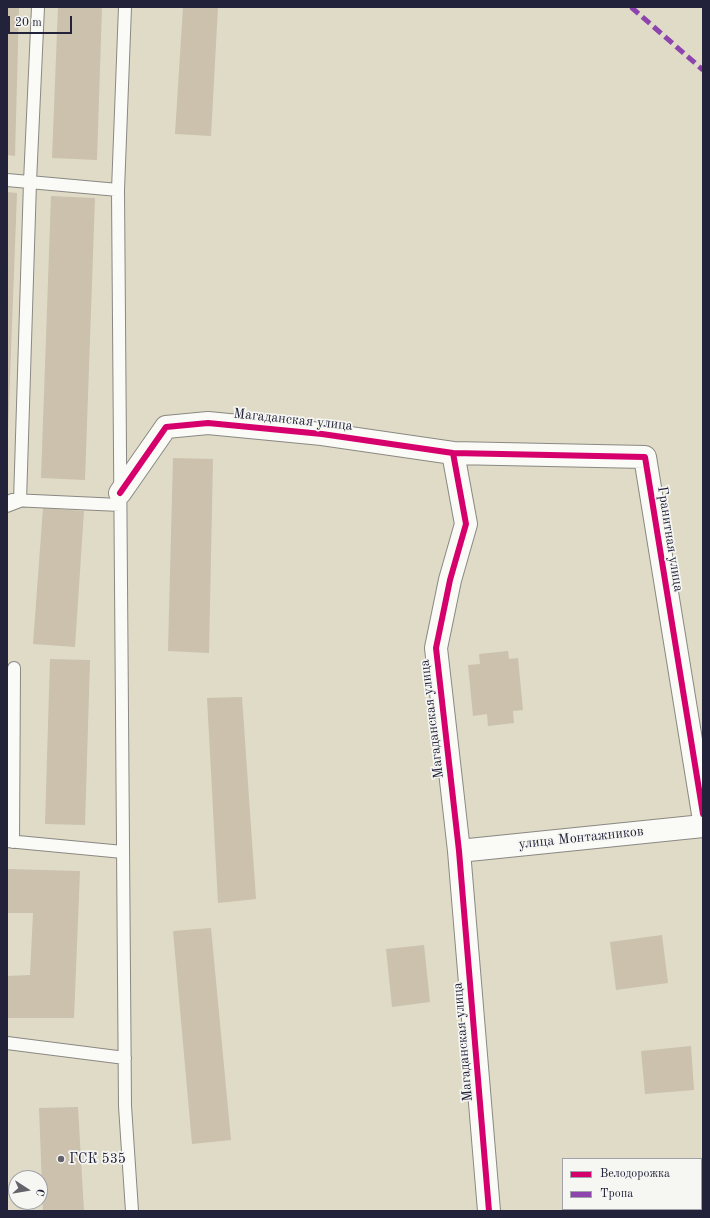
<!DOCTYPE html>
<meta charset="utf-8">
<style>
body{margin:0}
#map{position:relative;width:710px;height:1218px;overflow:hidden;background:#dfdbc7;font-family:"Old Standard TT",serif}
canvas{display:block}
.frame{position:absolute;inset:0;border:8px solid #22223b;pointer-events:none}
.legend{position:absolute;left:562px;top:1158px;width:140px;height:52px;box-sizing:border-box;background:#f6f6f2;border:1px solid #a1a1a9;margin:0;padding:5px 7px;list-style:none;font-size:12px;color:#22223b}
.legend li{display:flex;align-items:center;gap:8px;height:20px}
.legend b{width:20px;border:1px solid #a1a1a9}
.north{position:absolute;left:8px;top:1170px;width:40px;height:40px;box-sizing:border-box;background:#f6f6f2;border:1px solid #a1a1a9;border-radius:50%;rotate:102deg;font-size:11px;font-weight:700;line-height:16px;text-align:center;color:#22223b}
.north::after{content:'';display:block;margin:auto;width:14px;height:18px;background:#64636c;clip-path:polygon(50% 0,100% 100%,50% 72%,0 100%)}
.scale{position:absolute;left:8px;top:16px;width:64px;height:18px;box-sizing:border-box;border:2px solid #22223b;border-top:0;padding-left:5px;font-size:12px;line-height:14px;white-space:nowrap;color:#22223b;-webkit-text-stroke:3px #f6f6f2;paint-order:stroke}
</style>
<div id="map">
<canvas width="710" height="1218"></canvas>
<div class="frame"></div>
<ul class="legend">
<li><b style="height:5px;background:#d6006c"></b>Велодорожка</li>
<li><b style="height:5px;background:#8e44ad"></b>Тропа</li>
</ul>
<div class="north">С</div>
<div class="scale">20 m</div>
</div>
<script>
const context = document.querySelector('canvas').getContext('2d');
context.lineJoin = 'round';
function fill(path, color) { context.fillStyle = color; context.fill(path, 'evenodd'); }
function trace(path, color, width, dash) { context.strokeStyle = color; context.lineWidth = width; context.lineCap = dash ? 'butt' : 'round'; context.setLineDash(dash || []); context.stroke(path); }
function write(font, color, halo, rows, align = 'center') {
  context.font = font + ' "Old Standard TT",serif'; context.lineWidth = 3.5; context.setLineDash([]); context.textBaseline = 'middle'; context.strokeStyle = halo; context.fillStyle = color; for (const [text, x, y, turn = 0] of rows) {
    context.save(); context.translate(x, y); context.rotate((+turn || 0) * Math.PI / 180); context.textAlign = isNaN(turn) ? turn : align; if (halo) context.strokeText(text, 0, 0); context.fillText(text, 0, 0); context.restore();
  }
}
fill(new Path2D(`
 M 7,7 L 19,7 L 15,156 L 7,155 Z
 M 58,7 L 102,7 L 97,160 L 52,158 Z
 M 183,7 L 218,7 L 211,136 L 175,134 Z
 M 7,192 L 17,193 L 8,431 L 7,431 Z
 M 51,196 L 95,198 L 85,480 L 41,478 Z
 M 173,458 L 213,459 L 209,653 L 168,651 Z
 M 43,508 L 84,511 L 75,647 L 33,644 Z
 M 508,651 L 509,659 L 518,658 L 523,710 L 513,711 L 514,723 L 488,726 L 487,714 L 473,716 L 468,665 L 480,664 L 479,654 Z
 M 50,659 L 90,660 L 85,825 L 45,824 Z
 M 242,697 L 256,899 L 218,903 L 207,698 Z
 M 7,869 L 80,871 L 74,1018 L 7,1018 L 7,976 L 30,975 L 33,913 L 7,913 Z
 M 211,928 L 231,1140 L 192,1144 L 173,931 Z
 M 662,935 L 668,983 L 616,990 L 610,942 Z
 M 424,945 L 430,1002 L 392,1007 L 386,949 Z
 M 691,1046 L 694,1090 L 645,1094 L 641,1051 Z
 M 78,1107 L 84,1211 L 43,1211 L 39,1108 Z
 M 701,1178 L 703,1178 L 703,1211 L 659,1211 L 659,1209 L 701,1209 Z`), '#cbc1ad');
const service = new Path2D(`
 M 125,7 L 118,190 L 125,1106 L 132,1211
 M 7,180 L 118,190
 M 12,500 L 120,505
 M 7,506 L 20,501 L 30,182 L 38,7
 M 7,841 L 123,852
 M 13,842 L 14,668
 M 7,1043 L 125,1058`);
const minor = new Path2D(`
 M 453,453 L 645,457 L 703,814
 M 120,493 L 166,427 L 208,423 L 322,434 L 453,453 L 466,524 L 450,580 L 436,648 L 459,851 L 489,1211
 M 459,851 L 703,826`);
trace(service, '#8a8882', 14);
trace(minor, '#8a8882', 24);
trace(service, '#fafaf7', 12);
trace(minor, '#fafaf7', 22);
trace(new Path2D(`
 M 631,7 L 703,70`), '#8e44ad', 5, [10, 5]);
trace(new Path2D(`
 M 453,453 L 645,457 L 703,814
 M 120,493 L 166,427 L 208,423 L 322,434 L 453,453 L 466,524 L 450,580 L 436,648 L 459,851 L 489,1211`), '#d6006c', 6);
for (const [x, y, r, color] of [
 [61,1159,4,"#64636c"]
]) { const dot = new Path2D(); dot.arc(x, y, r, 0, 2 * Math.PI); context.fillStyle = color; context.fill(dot); trace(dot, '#f6f6f2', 1.5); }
write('14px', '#22223b', '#f6f6f2', [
 ["Магаданская улица",293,420,6],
 ["Гранитная улица",670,539,81],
 ["Магаданская улица",432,719,-97],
 ["улица Монтажников",581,838,-6],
 ["Магаданская улица",463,1042,-95]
]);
write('14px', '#22223b', '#f6f6f2', [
 ["ГСК 535",69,1159]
], 'left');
</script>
